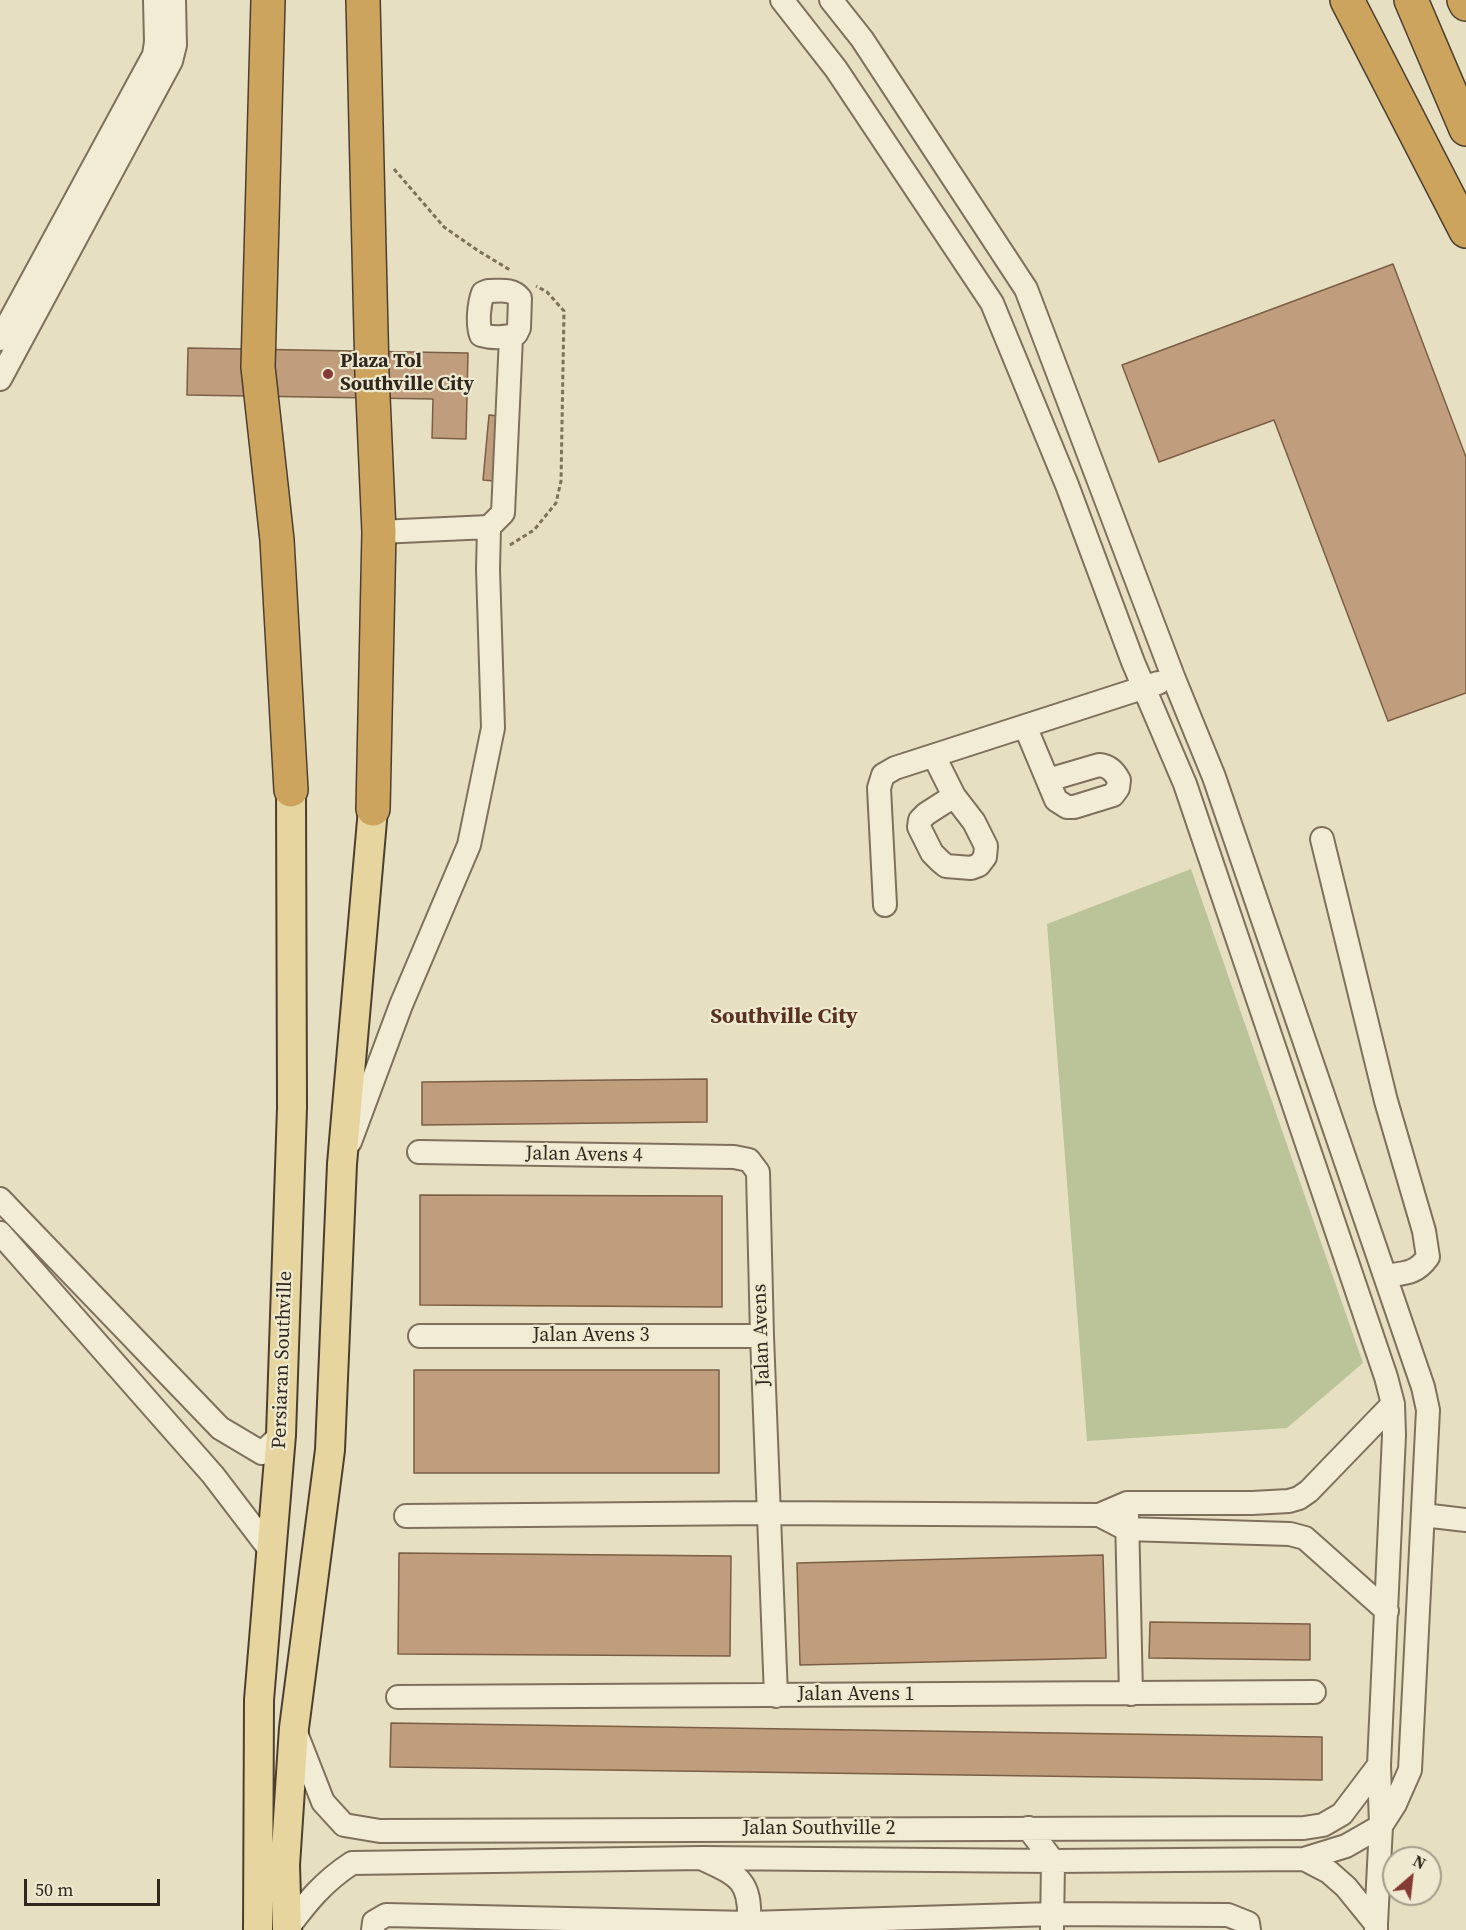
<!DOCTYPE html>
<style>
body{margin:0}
#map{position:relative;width:1466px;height:1930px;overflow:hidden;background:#e7dfc2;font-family:"Source Serif 4",serif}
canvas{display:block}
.north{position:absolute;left:1382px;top:1846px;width:60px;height:60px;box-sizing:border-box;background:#efe9d0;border:2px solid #a39c89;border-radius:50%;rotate:28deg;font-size:16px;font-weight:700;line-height:24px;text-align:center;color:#30281e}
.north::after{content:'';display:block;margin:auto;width:21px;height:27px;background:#853a34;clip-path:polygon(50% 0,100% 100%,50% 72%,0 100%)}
.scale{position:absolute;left:24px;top:1879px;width:136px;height:27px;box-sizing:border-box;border:3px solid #30281e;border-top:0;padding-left:8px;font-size:18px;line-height:21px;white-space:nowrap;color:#30281e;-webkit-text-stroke:4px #efe9d0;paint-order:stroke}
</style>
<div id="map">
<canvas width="1466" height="1930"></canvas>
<div class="north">N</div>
<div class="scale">50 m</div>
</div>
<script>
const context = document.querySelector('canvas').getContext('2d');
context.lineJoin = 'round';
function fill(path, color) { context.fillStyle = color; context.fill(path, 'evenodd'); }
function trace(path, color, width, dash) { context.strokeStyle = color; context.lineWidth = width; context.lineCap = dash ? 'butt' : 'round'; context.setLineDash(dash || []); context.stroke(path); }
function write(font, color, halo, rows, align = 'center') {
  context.font = font + ' "Source Serif 4",serif'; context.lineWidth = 4.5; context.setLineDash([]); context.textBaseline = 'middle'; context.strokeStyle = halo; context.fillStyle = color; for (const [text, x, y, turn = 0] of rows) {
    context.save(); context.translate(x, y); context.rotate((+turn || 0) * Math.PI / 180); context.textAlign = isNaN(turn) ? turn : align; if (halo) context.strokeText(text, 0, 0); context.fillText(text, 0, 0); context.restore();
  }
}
fill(new Path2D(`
 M 1191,869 L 1363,1363 L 1287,1428 L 1087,1441 L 1047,924 Z`), '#bbc398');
const building = new Path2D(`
 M 1393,264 L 1466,457 L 1466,693 L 1388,721 L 1274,420 L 1159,462 L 1122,365 Z
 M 188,348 L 468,353 L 466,439 L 432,438 L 433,399 L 187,395 Z
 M 489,415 L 519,418 L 514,483 L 483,480 Z
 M 707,1079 L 707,1122 L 422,1125 L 422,1082 Z
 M 420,1195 L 722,1196 L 722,1307 L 420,1305 Z
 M 414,1370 L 719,1370 L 719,1473 L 414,1473 Z
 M 399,1553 L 731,1556 L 730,1656 L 398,1654 Z
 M 1103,1555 L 1106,1658 L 800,1665 L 797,1563 Z
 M 1150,1622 L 1310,1624 L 1310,1660 L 1149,1658 Z
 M 391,1723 L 1322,1737 L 1322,1780 L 390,1767 Z`);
fill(building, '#c09e7d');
trace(building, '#7a5e45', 1.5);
const minor = new Path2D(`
 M 782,0 L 836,69 L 992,303 L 1067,485 L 1133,662 L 1185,784 L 1386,1377 L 1393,1404 L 1394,1435 L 1379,1765 L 1381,1826 L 1376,1924
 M 488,291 C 500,291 512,288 520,298 L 519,328 L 516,334 C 507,338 491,338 481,335 C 477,323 479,304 483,293 Z
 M 0,339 L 154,55 L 156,42 L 155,0
 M 0,379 L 171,61 L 175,45 L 174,0
 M 379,532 L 489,527 L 503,513 L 511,337
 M 1025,726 L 1056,800 L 1067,807 L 1074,807 L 1113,795 L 1118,788 L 1119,780 C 1114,771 1109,766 1099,765 L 1048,780
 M 934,756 L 954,796 L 974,822 L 986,846 L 985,857 L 979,865 L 971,868 L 946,866 L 940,861 L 932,853 L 919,827 L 920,820 L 926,814 L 954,796
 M 1322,839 L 1386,1101 L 1424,1231 L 1428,1257 C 1416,1274 1405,1273 1385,1276
 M 885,905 L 879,788 L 883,775 L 895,768 L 1158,683
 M 350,1142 L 401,1005 L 469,845 L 493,728 L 488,569 L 489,527
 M 419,1152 L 734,1157 L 749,1160 L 758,1172 L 762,1336 L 776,1696
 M 0,1199 L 220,1428 L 262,1453 L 281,1435
 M 0,1233 L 213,1475 L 271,1551
 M 420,1336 L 762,1336
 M 1127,1515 L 1131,1694
 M 1423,1515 L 1466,1520
 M 406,1516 L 768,1513 L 1099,1515
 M 1387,1611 L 1305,1538 L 1290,1534 L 1126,1529 L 1099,1515 L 1127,1503 L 1252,1503 L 1289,1501 L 1299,1498 L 1309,1491 L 1393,1404
 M 398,1697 L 1314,1692
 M 296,1733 L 323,1802 L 344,1825 L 380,1831 L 1304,1828 L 1323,1825 L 1342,1814 L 1379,1765
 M 1028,1828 L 1053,1861 L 1052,1929
 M 1304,1859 L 1329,1872 L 1346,1887 L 1376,1924 L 1376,1930
 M 705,1860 C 740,1876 751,1882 749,1923
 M 287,1929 C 307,1902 323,1882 352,1863 L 702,1858 L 1053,1861 L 1304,1859 L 1346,1846 L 1381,1826 L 1395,1804 L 1410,1770 L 1428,1410 L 1423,1387 L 1214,777 L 1174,679 L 1026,289 L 862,39 L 831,0
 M 373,1930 L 374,1922 L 386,1915 L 749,1923 L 1052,1914 L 1228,1915 L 1248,1923 L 1249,1930`);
const major = new Path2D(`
 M 258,1930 L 259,1700 L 281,1435 L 292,1108 L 291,790
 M 287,1930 L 285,1865 L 294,1728 L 330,1450 L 342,1164 L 373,809`);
const highway = new Path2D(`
 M 268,0 L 258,367 L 277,540 L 291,790
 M 363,0 L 372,374 L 379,532 L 373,809
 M 1347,0 L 1466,231
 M 1411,0 L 1466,129
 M 1464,0 L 1466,4`);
trace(minor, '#7e715c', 26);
trace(major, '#4c3f2f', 32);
trace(highway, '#4c3f2f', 36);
trace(new Path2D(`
 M 394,169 L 444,227 L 477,250 L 510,270
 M 510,545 L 534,530 L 556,503 L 561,481 L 564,311 L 547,292 L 536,286`), '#7e715c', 3, [4.5, 3]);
trace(minor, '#f3ecd4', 22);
trace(major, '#e6d59e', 28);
trace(highway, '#cca45d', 33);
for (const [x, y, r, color] of [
 [328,374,6,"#853a34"]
]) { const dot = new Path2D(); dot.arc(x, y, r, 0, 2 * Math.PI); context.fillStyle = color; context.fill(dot); trace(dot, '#efe9d0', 2); }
write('bold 20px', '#30281e', '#efe9d0', [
 ["Plaza Tol",340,362],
 ["Southville City",340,385]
], 'left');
write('20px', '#30281e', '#efe9d0', [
 ["Jalan Avens 4",584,1155,1],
 ["Jalan Avens",762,1335,-92],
 ["Jalan Avens 3",591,1336],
 ["Persiaran Southville",283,1360,-88],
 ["Jalan Avens 1",856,1695],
 ["Jalan Southville 2",819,1829]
]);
write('bold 22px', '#573223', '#efe9d0', [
 ["Southville City",784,1017]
]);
</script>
